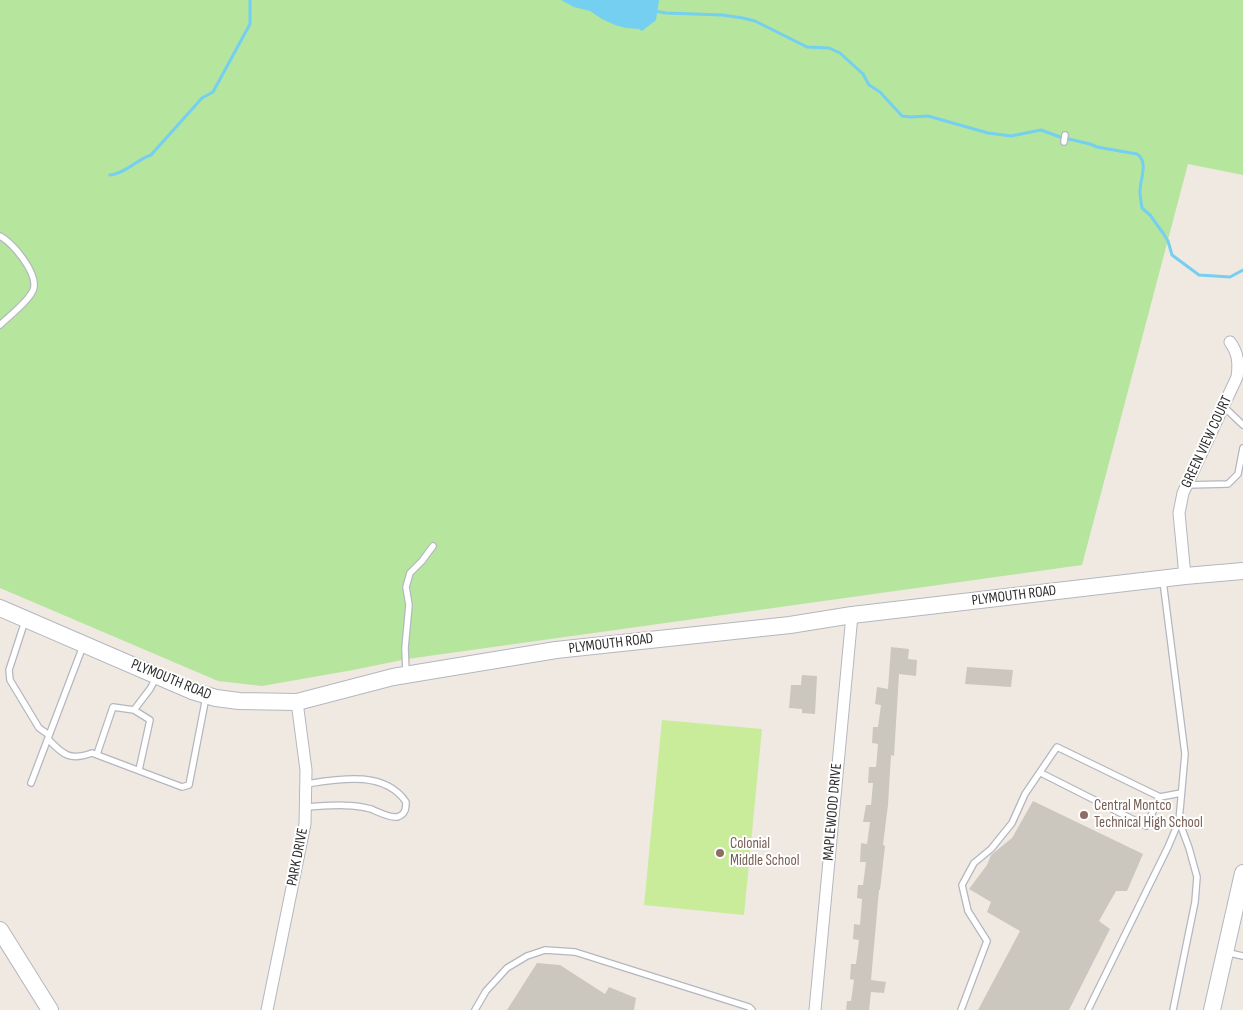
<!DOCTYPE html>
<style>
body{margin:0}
canvas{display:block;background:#efe9e1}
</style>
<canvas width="1243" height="1010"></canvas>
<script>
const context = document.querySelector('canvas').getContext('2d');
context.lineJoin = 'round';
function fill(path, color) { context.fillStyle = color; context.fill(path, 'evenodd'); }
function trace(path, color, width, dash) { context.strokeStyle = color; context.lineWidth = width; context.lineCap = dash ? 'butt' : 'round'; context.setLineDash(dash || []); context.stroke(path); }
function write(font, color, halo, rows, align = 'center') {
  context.font = font + ' "Sofia Sans Condensed",sans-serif'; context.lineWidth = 4; context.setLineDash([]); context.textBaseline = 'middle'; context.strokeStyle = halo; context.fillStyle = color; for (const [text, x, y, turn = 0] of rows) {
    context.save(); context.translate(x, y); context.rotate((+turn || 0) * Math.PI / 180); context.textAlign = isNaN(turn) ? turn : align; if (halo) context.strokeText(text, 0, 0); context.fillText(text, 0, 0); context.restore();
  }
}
fill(new Path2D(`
 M 0,0 L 1243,0 L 1243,175 L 1188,164 L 1082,565 L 407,659 L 353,670 L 262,686 L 218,681 L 0,588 Z`), '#b6e59e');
fill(new Path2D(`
 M 662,720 L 762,729 L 744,915 L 644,905 Z`), '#c9ec9a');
fill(new Path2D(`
 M 561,0 L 659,0 L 656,20 L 642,31 L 639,29 L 626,28 L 615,25 L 602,19 L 590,11 L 574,7 Z`), '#75cff0');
trace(new Path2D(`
 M 655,11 L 666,13 L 722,15 L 743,18 L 755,21 L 807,47 L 829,48 L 840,53 L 863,74 L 869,85 L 880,92 L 902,116 L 910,117 L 928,116 L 988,133 L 1011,136 L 1041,130 L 1060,137 L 1090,144 L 1097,147 L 1137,154 C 1149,162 1140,179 1140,191 C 1140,196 1141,202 1142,208 L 1150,215 L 1163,233 L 1168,241 L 1172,255 L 1199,275 L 1230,277 L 1243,270
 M 110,175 C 126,173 136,160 151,155 L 202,98 L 213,92 L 250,24 L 250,0`), '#75cff0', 3);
fill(new Path2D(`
 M 891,647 L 909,649 L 908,659 L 917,660 L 916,676 L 899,674 L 894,756 L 891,755 L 888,805 L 883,845 L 885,846 L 880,890 L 879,890 L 871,980 L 886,982 L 884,993 L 871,992 L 869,1010 L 846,1010 L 847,1001 L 851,1001 L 854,980 L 850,979 L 851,964 L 856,964 L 859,940 L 853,939 L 854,924 L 860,925 L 862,899 L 857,898 L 858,885 L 863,885 L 866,862 L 860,862 L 861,843 L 867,844 L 870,822 L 863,822 L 866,805 L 871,805 L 873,783 L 868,783 L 869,767 L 876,767 L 878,744 L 872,743 L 873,727 L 878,727 L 881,705 L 875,704 L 877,687 L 888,689 Z
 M 967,667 L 1013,670 L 1011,687 L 965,684 Z
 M 802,675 L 817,676 L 815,714 L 802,713 L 802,709 L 789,708 L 791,685 L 801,685 Z
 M 1033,801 L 1143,854 L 1127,891 L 1116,891 L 1099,921 L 1110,929 L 1069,1010 L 978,1010 L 1020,931 L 987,912 L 991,902 L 969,889 L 987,865 L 991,855 L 1012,838 Z
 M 537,963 L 560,965 L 605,994 L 609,987 L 636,998 L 634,1010 L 507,1010 Z`), '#cbc7bf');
const lane = new Path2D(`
 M 1064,142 L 1065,135
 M 0,236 C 13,243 36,271 34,287 C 33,298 8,317 0,325
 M 1223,406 L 1243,425
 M 1186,485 L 1228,484 L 1238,474 L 1243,448
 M 25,621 L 9,670 L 10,680 L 39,728 L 49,735
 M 406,673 L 405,648 L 409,605 L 406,587 L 410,573 L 422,561 L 433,546
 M 48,739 C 63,755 70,761 92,753 L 182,787 L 189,785 L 206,697
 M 97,754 L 113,707 L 134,710
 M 139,770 L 150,720 L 134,710 L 150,689 L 156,678
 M 31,783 L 83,646
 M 1160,797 L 1181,793
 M 305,807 C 327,806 350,803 371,809 C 378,812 390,818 397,817 C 405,815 406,809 406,802 C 384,770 339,779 306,784
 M 1225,952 L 1243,956
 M 475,1010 L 486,991 L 507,968 L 527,956 L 545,950 L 575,952 L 749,1007 L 752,1010
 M 961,1010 L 987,941 L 968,911 L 962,885 L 974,863 L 991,849 L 1012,823 L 1025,794 L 1057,747 L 1160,797 L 1146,826 L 1041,773
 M 1088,1010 L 1168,847 L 1179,821 L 1185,754 L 1163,581
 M 1173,1010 L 1195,902 L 1197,877 L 1189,848 L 1179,821`);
const street = new Path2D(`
 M 1185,576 L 1179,513 L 1183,493 L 1237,377 C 1239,363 1238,353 1230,342
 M 267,1010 L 305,824 L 306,770 L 297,702
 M 815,1010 L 852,615`);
const secondary = new Path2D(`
 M 0,608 L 192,691 L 216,698 L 239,701 L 297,702 L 393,677 L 556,650 L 790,625 L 852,615 L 1185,576 L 1243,571
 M 0,930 L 50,1010
 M 1212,1010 L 1243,873`);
trace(lane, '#b4b7c1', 8);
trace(street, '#b4b7c1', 13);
trace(secondary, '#b4b7c1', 18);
trace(lane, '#fff', 5.5);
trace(street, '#fff', 11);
trace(secondary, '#fff', 16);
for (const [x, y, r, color] of [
 [1084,815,5,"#8d6e63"],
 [720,853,5,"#8d6e63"]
]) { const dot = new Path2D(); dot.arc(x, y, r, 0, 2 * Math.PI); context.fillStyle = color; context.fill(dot); trace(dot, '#fff', 2); }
write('15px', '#2e2e2e', '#fff', [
 ["GREEN VIEW COURT",1207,442,-65],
 ["PLYMOUTH ROAD",1014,596,-7],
 ["PLYMOUTH ROAD",611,644,-7],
 ["PLYMOUTH ROAD",171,680,22],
 ["MAPLEWOOD DRIVE",833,812,-85],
 ["PARK DRIVE",298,857,-79]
]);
write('15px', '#785e54', '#fff', [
 ["Central Montco",1094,806],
 ["Technical High School",1094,823],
 ["Colonial",730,844],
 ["Middle School",730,861]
], 'left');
</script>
